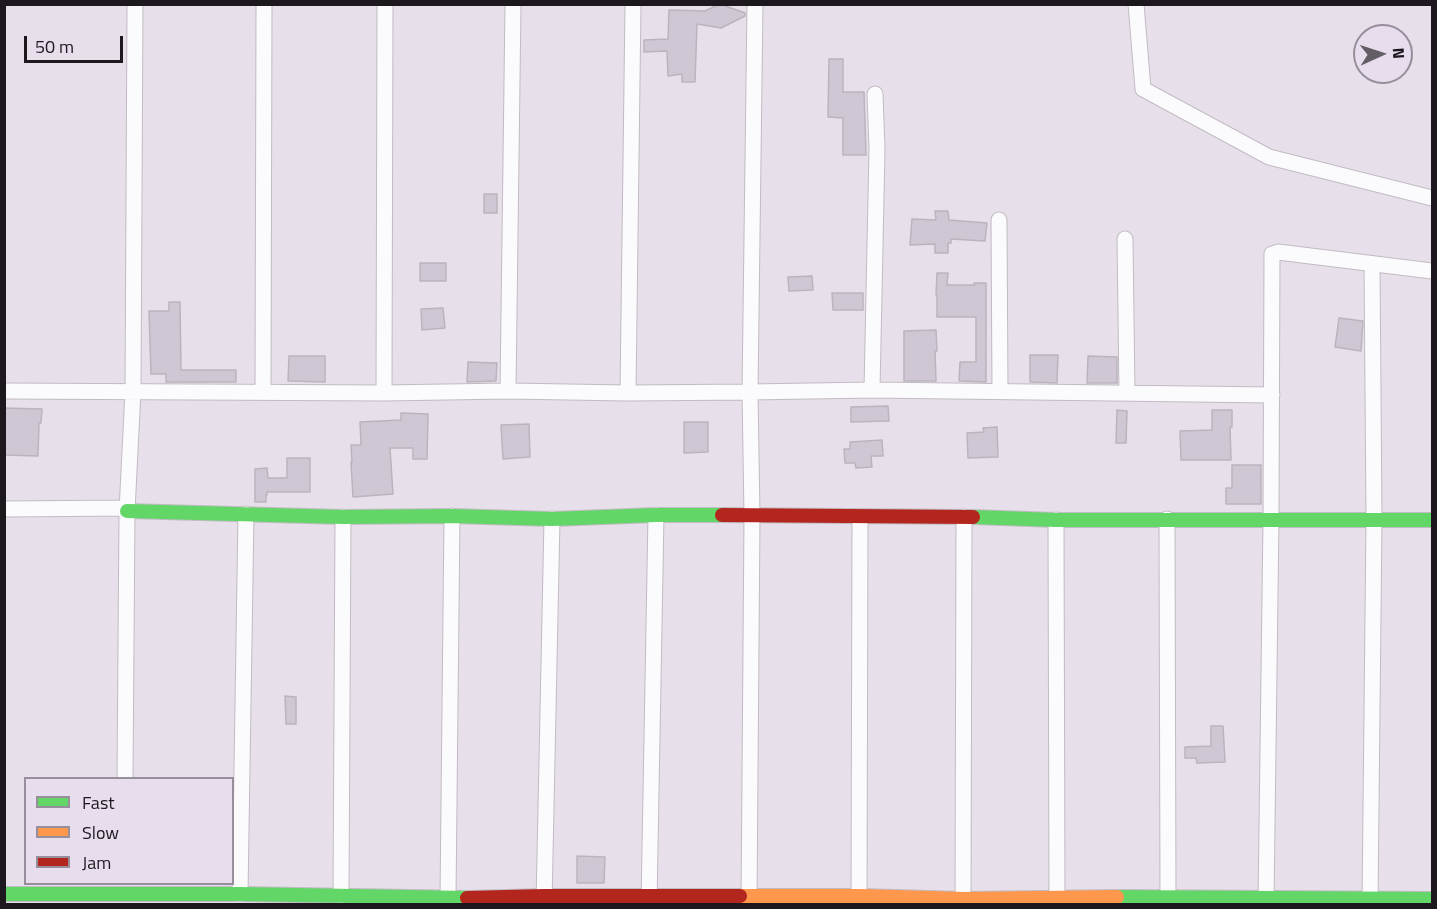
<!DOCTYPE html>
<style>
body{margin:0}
#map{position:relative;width:1437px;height:909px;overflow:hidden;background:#e7e0ea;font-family:"Titillium Web",sans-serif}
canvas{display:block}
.frame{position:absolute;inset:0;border:6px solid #1c181d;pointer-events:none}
.legend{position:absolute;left:24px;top:777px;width:210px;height:108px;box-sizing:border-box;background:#e8dded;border:2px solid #968e9a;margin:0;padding:8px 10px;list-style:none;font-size:18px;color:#1c181d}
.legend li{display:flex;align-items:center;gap:12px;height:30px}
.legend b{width:30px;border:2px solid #968e9a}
.north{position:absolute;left:1353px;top:24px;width:60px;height:60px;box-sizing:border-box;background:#e8dded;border:2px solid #968e9a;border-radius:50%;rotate:87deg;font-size:16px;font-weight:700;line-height:24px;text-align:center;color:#1c181d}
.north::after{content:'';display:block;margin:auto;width:21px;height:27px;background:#635e65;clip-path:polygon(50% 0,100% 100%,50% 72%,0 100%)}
.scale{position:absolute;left:24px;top:36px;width:99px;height:27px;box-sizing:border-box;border:3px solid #1c181d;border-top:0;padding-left:8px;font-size:18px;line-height:21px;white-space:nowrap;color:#1c181d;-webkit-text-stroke:4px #e8dded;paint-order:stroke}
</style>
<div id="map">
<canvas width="1437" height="909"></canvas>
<div class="frame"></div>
<ul class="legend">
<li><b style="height:8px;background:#63d668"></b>Fast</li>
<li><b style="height:8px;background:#ff974d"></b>Slow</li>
<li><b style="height:8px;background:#b3261e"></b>Jam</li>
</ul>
<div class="north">N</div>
<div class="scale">50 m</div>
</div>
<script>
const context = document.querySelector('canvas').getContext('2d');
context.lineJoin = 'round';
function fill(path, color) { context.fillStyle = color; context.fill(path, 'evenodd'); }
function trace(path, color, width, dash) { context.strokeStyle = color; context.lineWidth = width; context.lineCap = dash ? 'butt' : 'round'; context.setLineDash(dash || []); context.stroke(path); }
const building = new Path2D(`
 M 720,4 L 745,13 L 745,16 L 721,28 L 697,24 L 695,82 L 682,82 L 682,74 L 668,76 L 667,51 L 644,52 L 644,40 L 668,39 L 669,10 L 705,11 Z
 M 829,59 L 843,59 L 843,92 L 864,92 L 866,155 L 843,155 L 843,118 L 828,117 Z
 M 484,194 L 497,194 L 497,213 L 484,213 Z
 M 935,211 L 948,211 L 949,220 L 987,223 L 985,241 L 951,239 L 951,243 L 948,243 L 948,253 L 935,253 L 935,244 L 910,245 L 912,219 L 936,220 Z
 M 420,263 L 446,263 L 446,281 L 420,281 Z
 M 937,273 L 948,273 L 947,285 L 975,285 L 974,283 L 986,283 L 986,382 L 959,381 L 960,362 L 976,362 L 976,317 L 937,317 L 937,295 L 936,295 Z
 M 812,276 L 813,290 L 789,291 L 788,277 Z
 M 832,293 L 863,293 L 863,310 L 833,310 Z
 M 169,302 L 180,302 L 181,370 L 236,370 L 236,382 L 166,382 L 166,374 L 151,374 L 149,311 L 169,311 Z
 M 443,308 L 445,328 L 422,330 L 421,309 Z
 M 1339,318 L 1363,321 L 1361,351 L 1335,347 Z
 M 936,330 L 937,351 L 935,351 L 936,381 L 904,381 L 904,331 Z
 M 1030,355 L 1058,355 L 1057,383 L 1030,382 Z
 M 289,356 L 325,356 L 325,382 L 288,381 Z
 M 1088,356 L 1117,357 L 1117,383 L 1087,383 Z
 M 468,362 L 497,363 L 496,381 L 467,382 Z
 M 888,406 L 889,421 L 851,422 L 851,407 Z
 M 4,408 L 42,409 L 41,423 L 39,423 L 38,456 L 4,455 Z
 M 1117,410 L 1127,411 L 1126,443 L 1116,443 Z
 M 1212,410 L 1232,410 L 1232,427 L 1230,427 L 1231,460 L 1181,460 L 1180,431 L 1212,430 Z
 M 401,413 L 428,414 L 427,459 L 413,459 L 413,448 L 390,448 L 393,494 L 353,497 L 351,462 L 352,462 L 351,445 L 361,445 L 360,422 L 401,420 Z
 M 684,422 L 708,422 L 708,452 L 684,453 Z
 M 529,424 L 530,457 L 503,459 L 501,425 Z
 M 997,427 L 998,457 L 968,458 L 967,433 L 984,432 L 983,428 Z
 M 882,440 L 883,456 L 871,456 L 872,467 L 856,468 L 855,463 L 845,463 L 844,449 L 850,449 L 850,442 Z
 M 287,458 L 310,458 L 310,492 L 267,492 L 267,495 L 266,495 L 266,502 L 255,502 L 255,469 L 267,468 L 268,478 L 287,478 Z
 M 1232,465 L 1261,465 L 1261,504 L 1226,504 L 1226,488 L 1232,488 Z
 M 285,696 L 296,697 L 296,724 L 286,724 Z
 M 1211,726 L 1223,726 L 1225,762 L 1197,763 L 1196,758 L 1185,758 L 1185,747 L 1211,746 Z
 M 577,856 L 605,857 L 604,883 L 577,883 Z`);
fill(building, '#d0c7d4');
trace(building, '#b9b5bc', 1.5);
const street = new Path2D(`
 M 1136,4 L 1143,89 L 1269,157 L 1432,198
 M 999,220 L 1000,391
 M 1125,239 L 1127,393
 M 872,390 L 877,149 L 875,94
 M 4,391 L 384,393 L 508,391 L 628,393 L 750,392 L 872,390 L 1272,395
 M 508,391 L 513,4
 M 263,392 L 264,4
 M 384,393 L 385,4
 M 628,393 L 633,4
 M 4,509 L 128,508
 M 1167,519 L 1168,904
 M 1056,520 L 1057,904
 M 125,778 L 127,511 L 133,391 L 135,4
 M 240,894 L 246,514
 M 341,896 L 343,517
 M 448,898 L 452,516
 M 544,904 L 552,519
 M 649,904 L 656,515
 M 749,904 L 752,516 L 750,392 L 755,4
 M 859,904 L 860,517
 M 963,904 L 964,517
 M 1266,904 L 1271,519 L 1272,254 L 1278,252 L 1432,271
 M 1370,904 L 1374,519 L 1372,264`);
const fast = new Path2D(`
 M 127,511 L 343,517 L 452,516 L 552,519 L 656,515 L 722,515
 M 973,517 L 1056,520 L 1432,520
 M 4,894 L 240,894 L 467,898
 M 1117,897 L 1432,899`);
const slow = new Path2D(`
 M 740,896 L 860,896 L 964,899 L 1117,897`);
const jam = new Path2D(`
 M 722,515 L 973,517
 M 467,898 L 544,896 L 740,896`);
trace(street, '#c1bbc3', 17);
trace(fast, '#c1bbc3', 16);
trace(slow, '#c1bbc3', 16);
trace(jam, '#c1bbc3', 16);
trace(street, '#fbfafc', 15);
trace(fast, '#63d668', 14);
trace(slow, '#ff974d', 14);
trace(jam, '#b3261e', 14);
</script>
